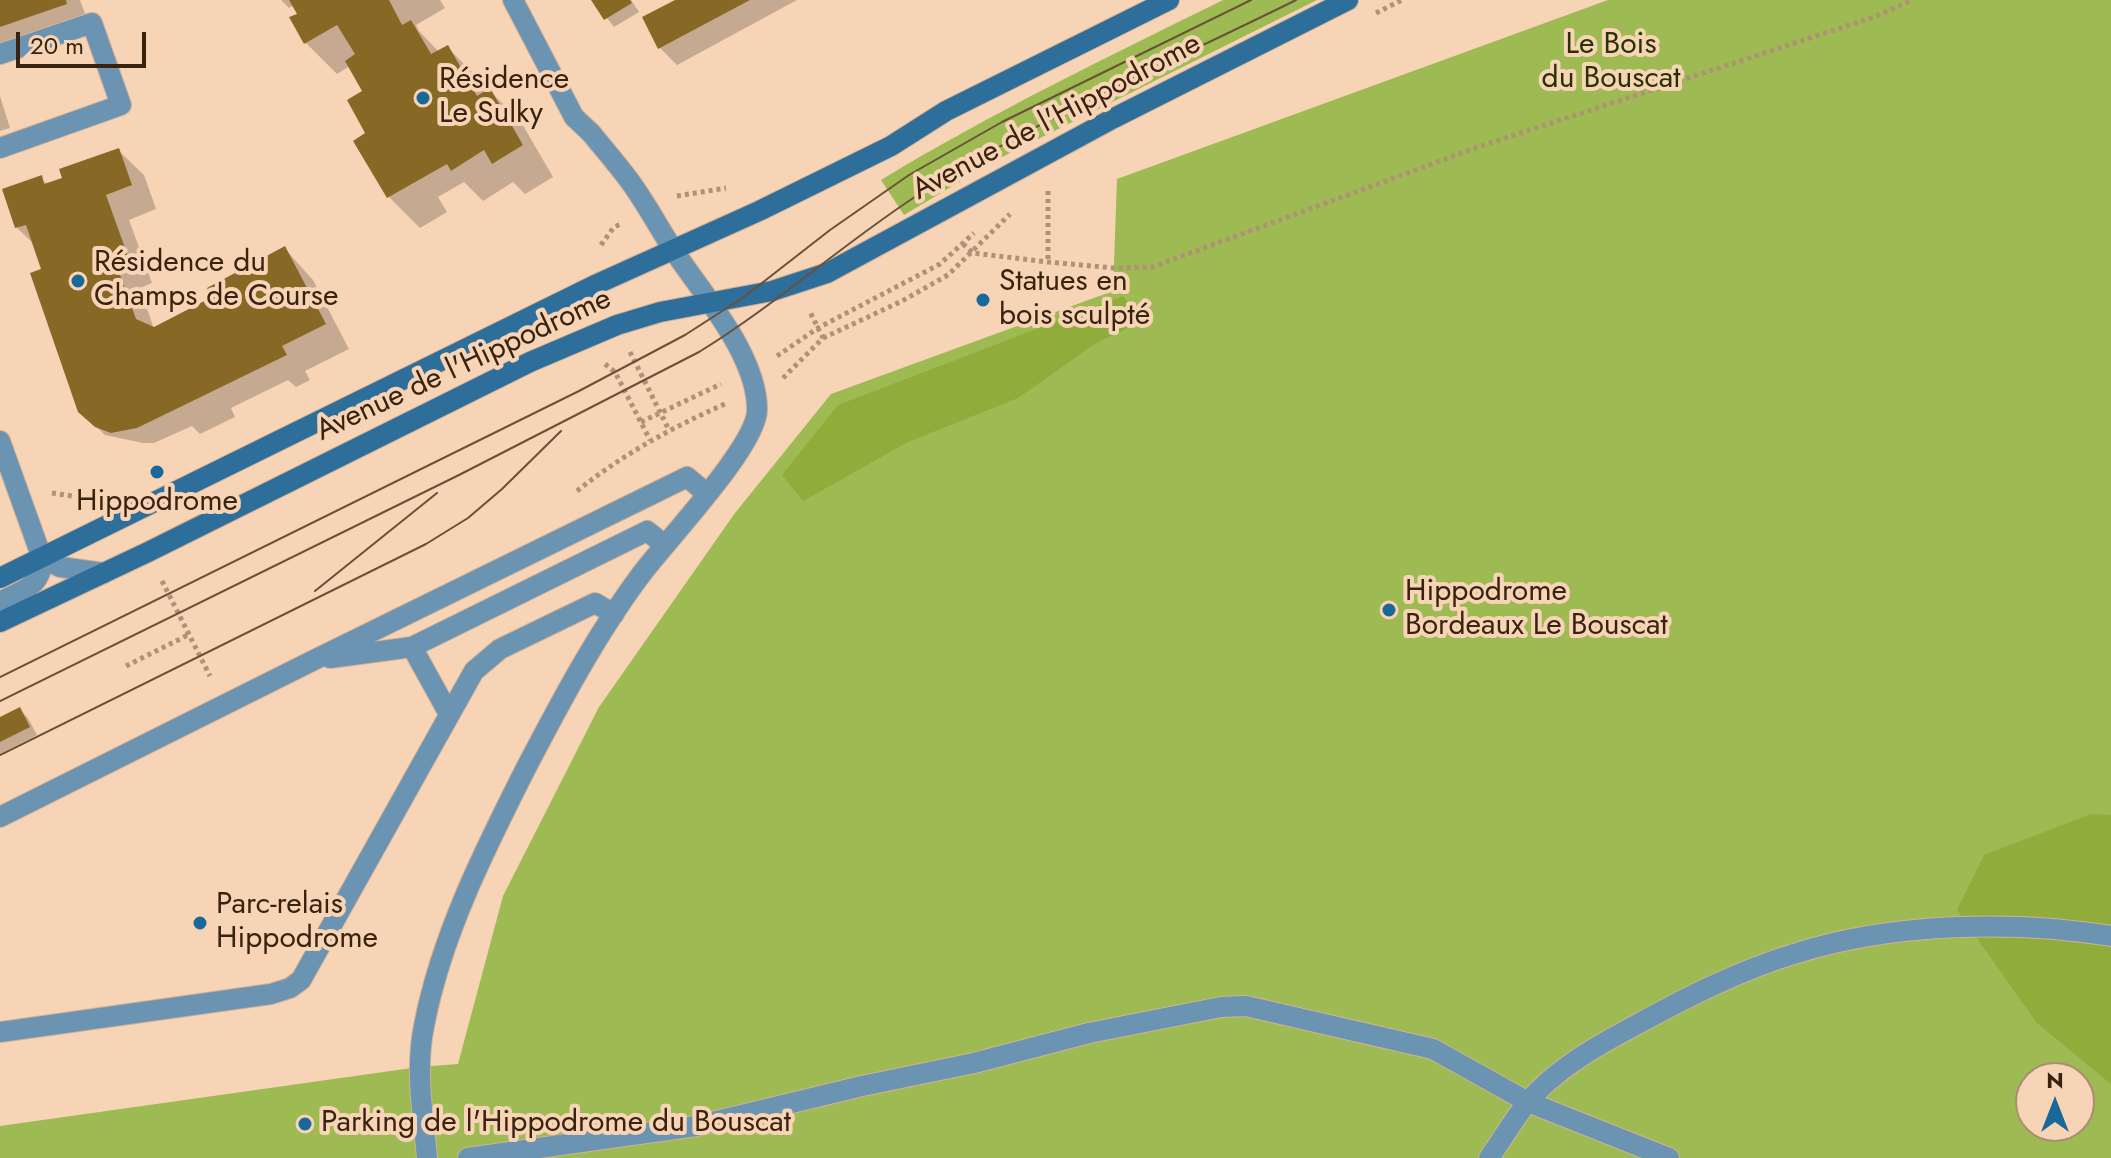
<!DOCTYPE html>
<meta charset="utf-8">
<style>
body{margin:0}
#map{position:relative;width:2111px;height:1158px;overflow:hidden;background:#f7d4b6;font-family:Jost,sans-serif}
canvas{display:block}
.north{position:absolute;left:2015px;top:1062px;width:80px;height:80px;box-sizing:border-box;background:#f7d4b6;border:2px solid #ab8d73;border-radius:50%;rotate:0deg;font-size:22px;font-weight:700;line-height:32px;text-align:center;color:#39230f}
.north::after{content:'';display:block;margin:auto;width:28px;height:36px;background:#19689a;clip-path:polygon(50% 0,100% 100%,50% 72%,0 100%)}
.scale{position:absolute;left:16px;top:32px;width:130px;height:36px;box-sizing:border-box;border:4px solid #39230f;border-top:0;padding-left:10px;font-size:24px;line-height:28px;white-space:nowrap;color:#39230f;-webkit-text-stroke:6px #f7d4b6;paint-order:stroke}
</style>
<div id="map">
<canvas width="2111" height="1158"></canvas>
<div class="north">N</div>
<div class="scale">20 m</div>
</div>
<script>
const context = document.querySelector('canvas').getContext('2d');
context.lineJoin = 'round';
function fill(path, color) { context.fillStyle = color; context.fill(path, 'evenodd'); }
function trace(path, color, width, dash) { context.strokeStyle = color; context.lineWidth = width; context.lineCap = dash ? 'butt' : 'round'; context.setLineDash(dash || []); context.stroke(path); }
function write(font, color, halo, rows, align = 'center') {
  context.font = font + ' Jost,sans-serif'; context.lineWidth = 8; context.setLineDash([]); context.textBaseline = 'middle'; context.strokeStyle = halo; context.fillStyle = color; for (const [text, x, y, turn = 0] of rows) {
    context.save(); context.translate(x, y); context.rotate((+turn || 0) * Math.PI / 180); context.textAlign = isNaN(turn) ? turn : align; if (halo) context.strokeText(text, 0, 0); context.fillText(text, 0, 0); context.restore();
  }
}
fill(new Path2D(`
 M 1223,0 L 1317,0 L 998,159 L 904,215 L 881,180 C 991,113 1108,57 1223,0 Z
 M 1608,0 L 2111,0 L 2111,1158 L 0,1158 L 0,1126 L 419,1067 L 458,1064 L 503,896 L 599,707 L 735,513 L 831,394 L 1113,291 L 1117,179 ZM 2031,1078 L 2079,1078 L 2079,1126 L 2031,1126 Z`), '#9eba52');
fill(new Path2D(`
 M 1123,296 L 1141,322 L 1096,343 L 1018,398 L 908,442 L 803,501 L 782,475 L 838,405 Z
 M 2091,814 L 2111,815 L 2111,1084 L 2037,1023 L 1957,910 L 1984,855 Z`), '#90ac3b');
fill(new Path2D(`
 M 0,0 L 80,0 L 91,29 L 0,60 Z
 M 281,0 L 440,0 L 445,8 L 416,25 L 419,31 L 439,52 L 447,47 L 478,78 L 486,93 L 490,91 L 521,122 L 553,177 L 525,194 L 513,182 L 483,201 L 464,182 L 438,197 L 447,212 L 420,228 L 388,196 L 367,134 L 364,92 L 350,66 L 337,74 L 306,43 L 300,15 L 294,5 L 289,8 Z
 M 593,0 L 631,0 L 639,12 L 614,27 Z
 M 679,0 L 797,0 L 677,65 L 660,48 L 645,18 Z
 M 0,96 L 10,128 L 0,131 Z
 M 119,151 L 144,175 L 156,209 L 129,220 L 152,283 L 140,288 L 154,329 L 214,298 L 285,249 L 313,280 L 349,349 L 305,371 L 310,380 L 296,387 L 288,380 L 231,408 L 235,417 L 200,434 L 192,426 L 154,443 L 143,443 L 105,435 L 79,410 L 44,271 L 35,245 L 16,227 L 41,178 L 48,185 Z
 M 20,710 L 28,718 L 37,735 L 0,754 L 0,720 Z`), '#0003');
fill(new Path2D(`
 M 0,0 L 66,0 L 67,4 L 0,27 Z
 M 289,0 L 389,0 L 402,25 L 411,20 L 431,54 L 448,45 L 477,96 L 490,88 L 523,145 L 492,164 L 484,150 L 451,171 L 447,164 L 387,198 L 353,141 L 365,133 L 347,100 L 362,91 L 345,61 L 355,54 L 337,25 L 304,44 L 289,17 L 297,14 Z
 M 591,0 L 630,0 L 632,3 L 604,20 Z
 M 675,0 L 750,0 L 658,49 L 642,17 Z
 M 119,148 L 132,185 L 106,195 L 129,259 L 116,264 L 136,319 L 154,327 L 212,297 L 207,288 L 285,246 L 326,324 L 282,346 L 287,355 L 137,428 L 111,433 L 95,427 L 78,412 L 30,273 L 41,269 L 26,225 L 15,228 L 2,189 L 42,175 L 44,184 L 62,178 L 59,169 Z
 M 20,707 L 30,727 L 0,742 L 0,717 Z`), '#886825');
const lane = new Path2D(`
 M 513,0 L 574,117 L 591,133
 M 0,54 L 92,23 L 121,105 L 0,148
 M 412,647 L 449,714
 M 330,658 L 412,647 L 647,531 L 665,545
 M 0,817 L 312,661 L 687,477 L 706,493
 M 0,1032 L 271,994 L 290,988 L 301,980 L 474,671 L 500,649 L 595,603 L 614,614
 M 468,1158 L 696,1126 L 862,1086 L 974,1063 L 1089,1033 L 1221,1007 L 1246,1006 L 1433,1049 L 1528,1102 L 1669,1158
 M 1489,1158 C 1502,1140 1513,1120 1527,1103 C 1555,1069 1598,1045 1636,1025 C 1687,997 1740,970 1797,953 C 1892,923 2013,920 2111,936`);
const street = new Path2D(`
 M 0,441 L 42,558 C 43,587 22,590 0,602
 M 42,558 L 60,567 L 104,573
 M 427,1158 C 423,1114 415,1069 424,1026 C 441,936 485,849 526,768 C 560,703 596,635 640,576 C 665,542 757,446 757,410 C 758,357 703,294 674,251 C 659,228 646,203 629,180 C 617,164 604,149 591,133`);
const secondary = new Path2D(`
 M 0,578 L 597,284 L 759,211 L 891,146 L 946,111 L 1169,0
 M 0,622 L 148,552 L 530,362 L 617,325 L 660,312 L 772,291 L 827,273 L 1112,119 L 1348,0`);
trace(lane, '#d1b195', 22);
trace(street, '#d1b195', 22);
trace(secondary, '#d1b195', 22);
trace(new Path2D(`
 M 1376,13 L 1402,0
 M 1048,191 L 1048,262
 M 677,196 L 726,188
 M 963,244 L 973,253 L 1048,262 L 1114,268 L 1152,267 L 1478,147 L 1871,18 L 1913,0
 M 601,245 L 614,227 L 621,224
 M 823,338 L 902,301 L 948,275 L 1010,214
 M 630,352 L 669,430
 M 777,356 L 818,328 L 940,264 L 974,233
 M 605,364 L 615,372 L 650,440
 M 783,378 L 823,338 L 810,312
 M 641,422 L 721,384
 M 577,491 C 625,453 671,428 727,403
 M 52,493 L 86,498
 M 162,581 L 210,676
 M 126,666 L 188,635`), '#af9177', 5, [4, 4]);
trace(lane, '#6b93b2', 20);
trace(street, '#6b93b2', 20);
trace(secondary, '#2e6e9b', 20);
trace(new Path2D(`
 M 315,591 L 437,493
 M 0,677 L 579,391 L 685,335 L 744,297 L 830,230 L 909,175 L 1002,122 L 1251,0
 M 0,701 L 459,475 L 699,352 C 779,303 848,239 927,189 C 1044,116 1173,61 1296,0
 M 0,755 L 426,544 L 468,518 L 502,489 L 561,431`), '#695039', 2);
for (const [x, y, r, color] of [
 [423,98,8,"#19689a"],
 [78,281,8,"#19689a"],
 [983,300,8,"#19689a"],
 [157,472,8,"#19689a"],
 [1389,610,8,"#19689a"],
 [200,923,8,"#19689a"],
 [305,1124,8,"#19689a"]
]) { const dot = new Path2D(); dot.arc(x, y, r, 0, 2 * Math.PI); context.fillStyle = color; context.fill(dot); trace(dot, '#f7d4b6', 3); }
write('30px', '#283304', '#f7d4b6', [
 ["Le Bois",1611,46],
 ["du Bouscat",1611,80]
]);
write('30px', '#39230f', '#f7d4b6', [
 ["Résidence",439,81],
 ["Le Sulky",439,115],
 ["Résidence du",94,264],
 ["Champs de Course",94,298],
 ["Statues en",999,283],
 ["bois sculpté",999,317],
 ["Hippodrome",157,503,"center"],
 ["Hippodrome",1405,593],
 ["Bordeaux Le Bouscat",1405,627],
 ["Parc-relais",216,906],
 ["Hippodrome",216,940],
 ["Parking de l'Hippodrome du Bouscat",321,1124]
], 'left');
write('30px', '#39230f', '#f7d4b6', [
 ["Avenue de l'Hippodrome",1057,118,-28],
 ["Avenue de l'Hippodrome",464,366,-25]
]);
</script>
